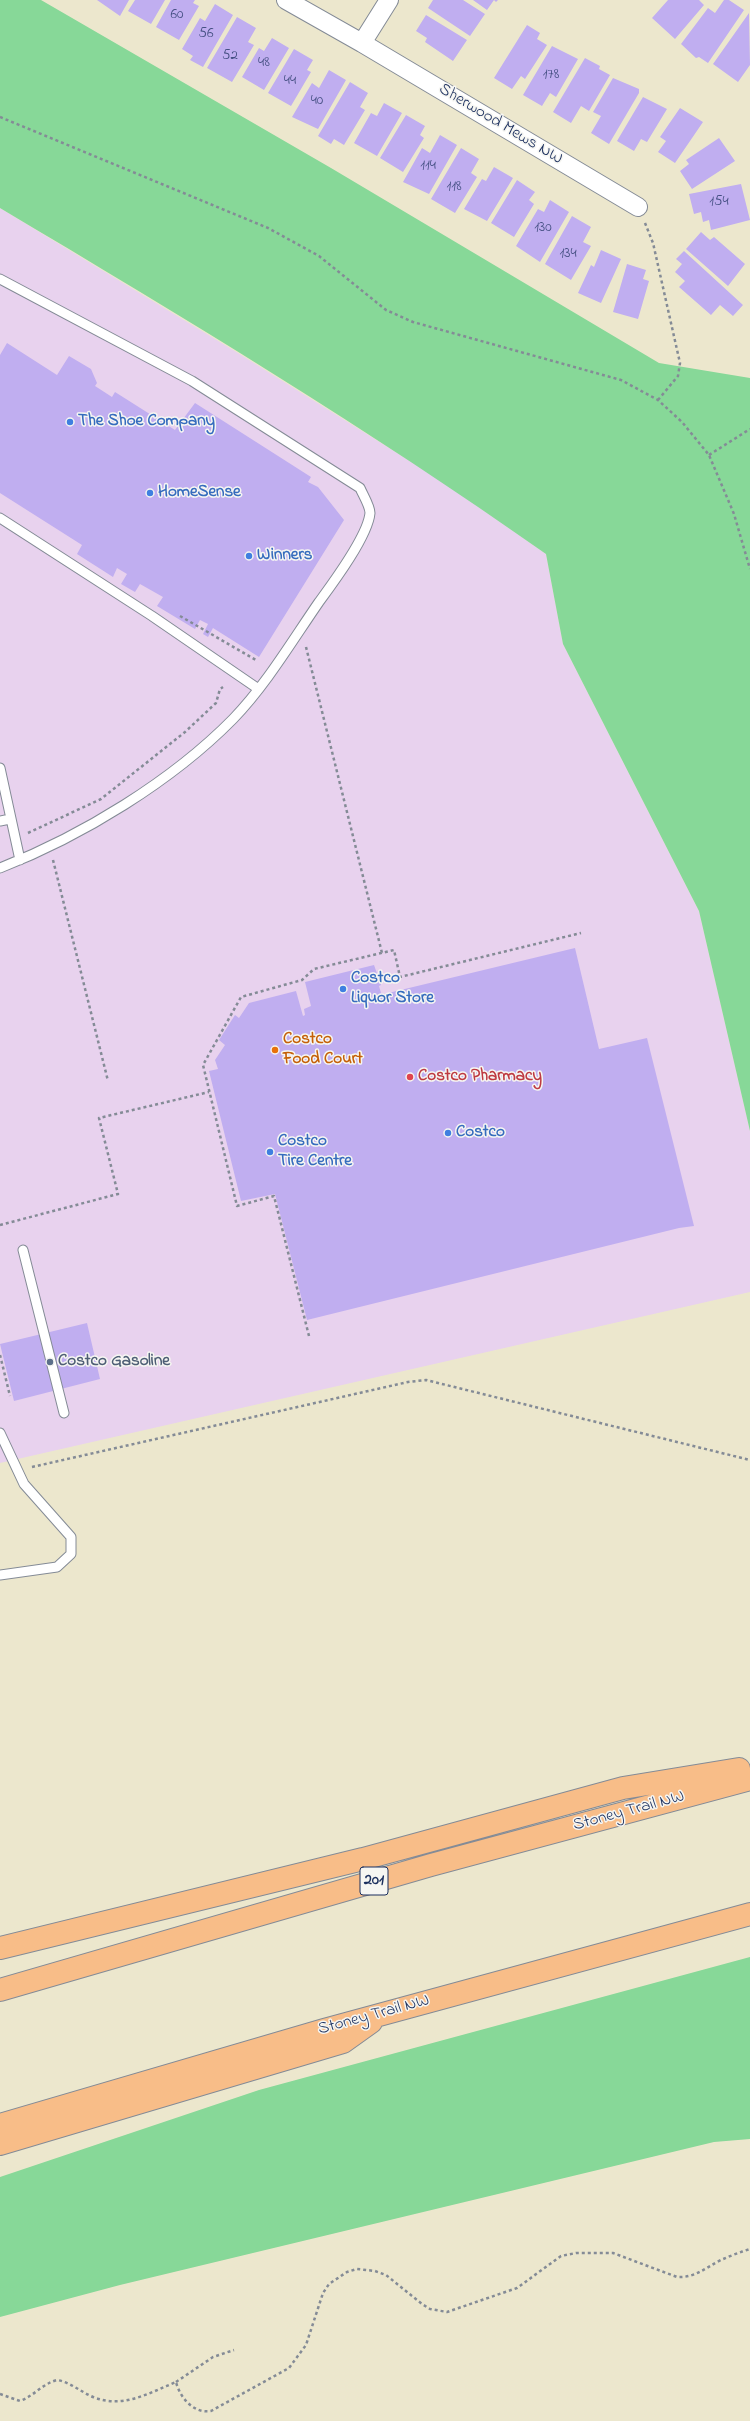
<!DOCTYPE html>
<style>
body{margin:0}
canvas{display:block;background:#ece7cd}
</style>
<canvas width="750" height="2421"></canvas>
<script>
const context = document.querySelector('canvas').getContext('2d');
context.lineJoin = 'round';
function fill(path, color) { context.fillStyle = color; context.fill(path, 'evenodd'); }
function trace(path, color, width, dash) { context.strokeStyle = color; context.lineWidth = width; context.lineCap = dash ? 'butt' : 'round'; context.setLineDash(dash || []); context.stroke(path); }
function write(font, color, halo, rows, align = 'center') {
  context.font = font + ' "Indie Flower",sans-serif'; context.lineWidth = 3; context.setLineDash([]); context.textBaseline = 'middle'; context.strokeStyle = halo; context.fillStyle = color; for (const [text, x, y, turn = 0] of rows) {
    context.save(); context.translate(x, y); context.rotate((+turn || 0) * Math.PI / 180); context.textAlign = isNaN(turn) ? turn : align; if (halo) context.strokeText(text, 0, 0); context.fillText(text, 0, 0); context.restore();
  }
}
fill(new Path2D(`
 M 0,208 L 238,353 L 440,480 L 546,554 L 563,644 L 699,911 L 750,1131 L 750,1292 L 0,1463 Z`), '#e8d2ee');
fill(new Path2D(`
 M 0,0 L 41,0 L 331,168 L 659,363 L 750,378 L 750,1131 L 699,911 L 563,644 L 546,554 C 370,430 185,318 0,208 Z
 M 750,1957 L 750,2139 L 714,2142 L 120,2285 L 0,2317 L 0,2177 L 259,2090 Z`), '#87d898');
fill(new Path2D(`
 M 97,0 L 129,0 L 120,16 Z
 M 135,0 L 165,0 L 151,24 L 128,11 Z
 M 171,0 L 195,0 L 193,3 L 199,6 L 179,40 L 156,27 Z
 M 433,0 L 463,0 L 485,14 L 470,36 L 428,8 Z
 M 473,0 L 498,0 L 496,2 L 494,0 L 487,10 Z
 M 668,0 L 699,0 L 704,5 L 675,39 L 652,18 Z
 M 724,0 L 729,0 L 744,10 L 708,63 L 699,57 L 696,58 L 681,44 L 708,8 L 715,13 Z
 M 215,4 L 233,15 L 203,67 L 190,60 L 193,56 L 182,49 L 200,18 L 205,21 Z
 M 749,13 L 750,65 L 738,82 L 713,64 Z
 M 426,15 L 467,40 L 453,61 L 425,42 L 427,38 L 416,31 Z
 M 237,17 L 256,28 L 248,42 L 254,45 L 232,82 L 207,68 Z
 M 527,25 L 540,33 L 537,39 L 547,45 L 525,79 L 521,76 L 512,89 L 494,78 Z
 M 272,38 L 289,48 L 264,90 L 242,77 L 259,48 L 264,51 Z
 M 552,46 L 578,59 L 556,97 L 550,93 L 542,106 L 523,95 Z
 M 294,49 L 313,60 L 307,70 L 311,72 L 291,106 L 268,93 Z
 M 585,58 L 600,66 L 599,69 L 610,75 L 589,111 L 581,106 L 571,123 L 553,112 Z
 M 329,70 L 346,80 L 318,129 L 292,117 L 312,83 L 319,88 Z
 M 613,78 L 639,89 L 639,93 L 609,144 L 591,133 L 601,116 L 593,112 Z
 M 350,82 L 368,93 L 360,107 L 365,110 L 344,145 L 334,139 L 331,144 L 318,136 Z
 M 643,97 L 667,109 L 647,142 L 641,139 L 634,151 L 617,141 Z
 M 384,103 L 402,113 L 377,156 L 354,143 L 371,113 L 377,116 Z
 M 680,108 L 703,122 L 675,163 L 658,152 L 666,141 L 660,137 Z
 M 406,115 L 425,126 L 420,135 L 424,138 L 403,172 L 380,158 Z
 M 440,135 L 457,145 L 429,194 L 403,182 L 422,148 L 430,153 Z
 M 719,138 L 735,161 L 692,189 L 680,171 L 689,164 L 686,160 Z
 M 461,148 L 479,159 L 471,173 L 477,177 L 455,213 L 431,199 Z
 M 494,167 L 513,178 L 487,221 L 464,209 L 482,179 L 486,181 Z
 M 517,180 L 535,192 L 529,200 L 534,204 L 514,237 L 491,223 Z
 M 741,184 L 750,220 L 711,230 L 709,220 L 703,222 L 701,212 L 694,214 L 689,194 Z
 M 550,200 L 569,212 L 540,262 L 516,246 L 538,209 L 544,212 Z
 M 572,216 L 591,227 L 583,242 L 591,246 L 571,280 L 545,264 Z
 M 701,232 L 710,240 L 714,237 L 745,264 L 728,286 L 686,249 Z
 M 601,250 L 621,259 L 601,303 L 578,293 L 591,265 L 594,267 Z
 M 684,251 L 743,305 L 733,316 L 720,305 L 711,315 L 679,287 L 685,281 L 675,272 L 682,264 L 676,259 Z
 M 627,264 L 646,270 L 643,279 L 649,281 L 638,319 L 613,312 Z
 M 7,343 L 57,375 L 69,356 L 91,369 L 97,383 L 95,386 L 112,397 L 115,392 L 175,430 L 195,403 L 311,477 L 308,482 L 318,487 L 344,520 L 259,657 L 213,628 L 208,637 L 203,634 L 208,624 L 200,620 L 195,629 L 157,606 L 163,597 L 140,584 L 135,592 L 121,584 L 127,574 L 117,568 L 113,577 L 77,554 L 82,545 L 0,493 L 0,355 Z
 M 575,948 L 599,1049 L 647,1038 L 694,1226 L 679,1228 L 307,1320 L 275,1194 L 241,1201 L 209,1071 L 218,1069 L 215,1060 L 225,1045 L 219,1040 L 235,1015 L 239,1018 L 249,1003 L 296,991 L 303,1016 L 305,1015 L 304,1009 L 311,1006 L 305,982 L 374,965 L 381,985 L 379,986 L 381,993 L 384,994 Z
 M 87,1323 L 100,1379 L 14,1401 L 0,1344 Z`), '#c0aef0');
const service = new Path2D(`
 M 0,279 L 192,381 L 360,488 C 363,495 370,506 370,513 C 368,536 333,583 319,602 C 292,641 266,685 233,719 C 172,781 82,836 0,868
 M 0,518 L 152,616 L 257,688
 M 0,768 L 20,860
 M 0,821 L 10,819
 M 23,1250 L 64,1413
 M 0,1433 L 24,1484 L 71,1537 L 71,1554 L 57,1567 L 0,1575`);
const minor = new Path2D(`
 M 286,0 L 362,43 L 389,0
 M 362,43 L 638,207`);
const motorway = new Path2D(`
 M 0,1948 L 363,1859 L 623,1788 L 739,1769
 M 0,1990 L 431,1865 L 750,1779
 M 0,2125 L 324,2030 L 750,1914
 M 0,2144 L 343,2042 L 371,2022`);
trace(service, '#848b96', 11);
trace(minor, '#848b96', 20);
trace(motorway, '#848b96', 24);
trace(new Path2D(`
 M 0,117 L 268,228 L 319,256 L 386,310 L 413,322 L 621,380 L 658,400 L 682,422 L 709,455 L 734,514 L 750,569
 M 645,223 L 653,243 L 680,363 L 678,376 L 658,400
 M 709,455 L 750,429
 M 180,616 L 256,660
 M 306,647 L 382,953
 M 28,833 L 101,799 L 185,732 L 216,703 L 220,689 L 223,687
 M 53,860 L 108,1081
 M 0,1225 L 118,1194 L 99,1118 L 209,1092
 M 309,1336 L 274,1196 L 237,1206 L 203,1065 L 241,997 L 302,980 L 314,969 L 394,950 L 400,977 L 581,933
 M 0,1355 L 10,1396
 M 32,1467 L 408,1382 L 426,1380 L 750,1460
 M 176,2382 L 213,2357 L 234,2350
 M 0,2394 L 20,2401 C 34,2396 42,2384 57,2380 C 70,2382 81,2392 93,2397 C 123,2409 149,2393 176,2382 C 180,2398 194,2414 211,2411 L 289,2368 L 306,2345 L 323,2293 L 329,2284 L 347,2272 L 357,2269 L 375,2271 L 386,2275 L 422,2304 L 430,2309 L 447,2312 L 517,2288 L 561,2256 L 576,2253 L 613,2253 L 677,2277 C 695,2278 705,2268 721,2260 C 730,2256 740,2252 750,2249`), '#848b96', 2.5, [3, 3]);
trace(service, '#fff', 9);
trace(minor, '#fff', 18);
trace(motorway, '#f8bd88', 22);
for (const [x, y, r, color] of [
 [70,422,4,"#3f7fe0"],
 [150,493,4,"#3f7fe0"],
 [249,556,4,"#3f7fe0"],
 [343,989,4,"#3f7fe0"],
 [275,1050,4,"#e8710a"],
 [410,1077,4,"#e0444e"],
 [448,1133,4,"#3f7fe0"],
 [270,1152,4,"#3f7fe0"],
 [50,1362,4,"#5c6f8a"]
]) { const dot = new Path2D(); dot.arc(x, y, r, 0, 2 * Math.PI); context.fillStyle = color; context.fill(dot); trace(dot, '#f6f6f2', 1.5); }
write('15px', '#444f82', null, [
 ["60",177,16],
 ["56",206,35],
 ["52",230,57],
 ["48",264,64],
 ["178",551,76],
 ["44",290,82],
 ["40",317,102],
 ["114",428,167],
 ["118",454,188],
 ["154",719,203],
 ["130",543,229],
 ["134",568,255]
]);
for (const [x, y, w] of [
 [374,1881,28]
]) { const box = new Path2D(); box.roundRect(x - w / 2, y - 14, w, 28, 3); context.fillStyle = '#f6f6f2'; context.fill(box); trace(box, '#1b2f5e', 1); }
write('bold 16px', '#1b2f5e', null, [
 ["201",374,1881]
]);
write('17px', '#1b2f5e', '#f6f6f2', [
 ["Sherwood Mews NW",500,125,31],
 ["Stoney Trail NW",629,1812,-15],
 ["Stoney Trail NW",374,2016,-15]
]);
write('bold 17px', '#366cbe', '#f6f6f2', [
 ["The Shoe Company",78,422],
 ["HomeSense",158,493],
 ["Winners",257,556],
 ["Costco",351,979],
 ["Liquor Store",351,999],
 ["Costco",456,1133],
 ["Costco",278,1142],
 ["Tire Centre",278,1162]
], 'left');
write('bold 17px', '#c56008', '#f6f6f2', [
 ["Costco",283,1040],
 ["Food Court",283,1060]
], 'left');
write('bold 17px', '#be3a42', '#f6f6f2', [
 ["Costco Pharmacy",418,1077]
], 'left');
write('bold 17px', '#4e5e75', '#f6f6f2', [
 ["Costco Gasoline",58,1362]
], 'left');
</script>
